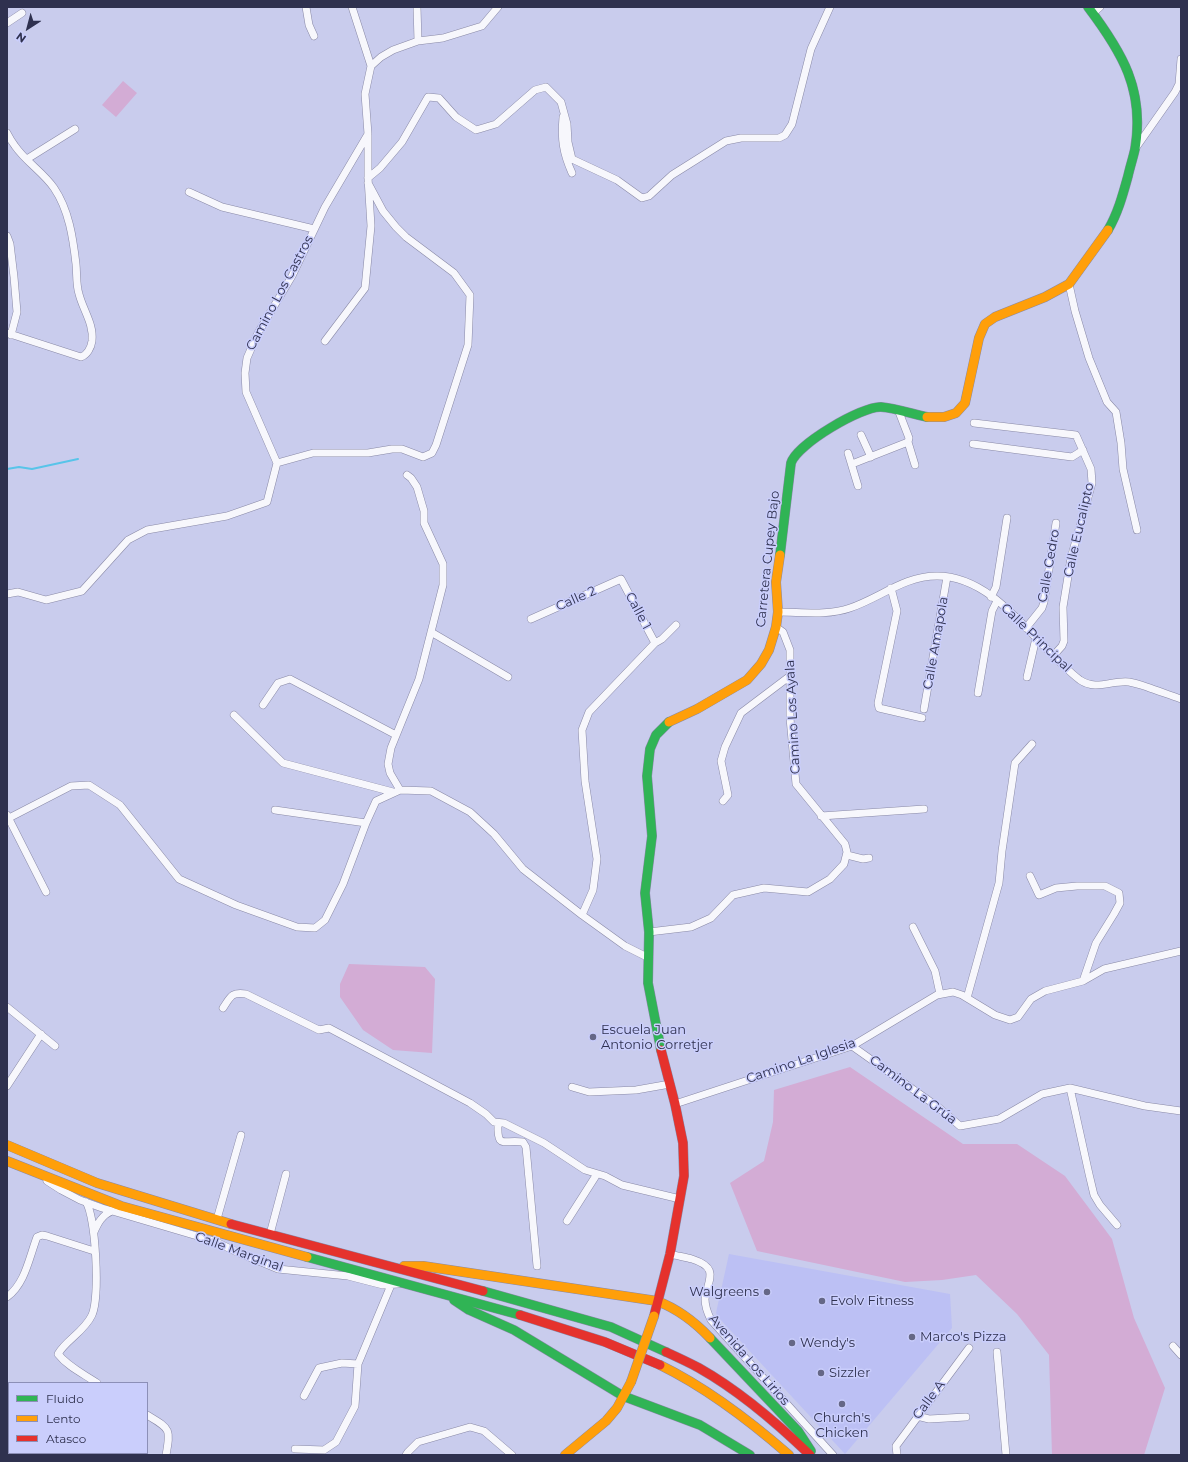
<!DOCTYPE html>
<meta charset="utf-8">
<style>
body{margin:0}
#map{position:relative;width:1188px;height:1462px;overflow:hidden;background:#c9cced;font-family:Montserrat,sans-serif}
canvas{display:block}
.frame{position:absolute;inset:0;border:8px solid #2f314f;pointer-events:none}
.legend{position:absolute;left:8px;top:1382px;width:140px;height:72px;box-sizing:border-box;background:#cacefc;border:1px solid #8c8fb7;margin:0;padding:5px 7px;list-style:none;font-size:12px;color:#2f314f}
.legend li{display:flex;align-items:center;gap:8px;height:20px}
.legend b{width:20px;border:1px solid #8c8fb7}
.north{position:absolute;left:8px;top:8px;width:40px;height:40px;-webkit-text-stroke:3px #cacefc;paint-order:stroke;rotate:216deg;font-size:11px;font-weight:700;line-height:16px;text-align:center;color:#2f314f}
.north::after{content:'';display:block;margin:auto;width:14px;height:18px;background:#2f314f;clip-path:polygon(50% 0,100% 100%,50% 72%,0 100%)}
</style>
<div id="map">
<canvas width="1188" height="1462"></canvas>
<div class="frame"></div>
<ul class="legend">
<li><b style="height:5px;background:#30b455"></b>Fluido</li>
<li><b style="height:5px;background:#ff9f0a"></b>Lento</li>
<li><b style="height:5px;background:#e5322d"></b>Atasco</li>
</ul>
<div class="north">N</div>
</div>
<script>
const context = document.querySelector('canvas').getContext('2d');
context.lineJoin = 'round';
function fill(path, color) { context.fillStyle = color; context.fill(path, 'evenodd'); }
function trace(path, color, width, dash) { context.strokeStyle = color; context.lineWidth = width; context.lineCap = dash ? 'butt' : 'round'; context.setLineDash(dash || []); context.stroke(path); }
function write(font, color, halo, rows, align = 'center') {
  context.font = font + ' Montserrat,sans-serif'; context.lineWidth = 3; context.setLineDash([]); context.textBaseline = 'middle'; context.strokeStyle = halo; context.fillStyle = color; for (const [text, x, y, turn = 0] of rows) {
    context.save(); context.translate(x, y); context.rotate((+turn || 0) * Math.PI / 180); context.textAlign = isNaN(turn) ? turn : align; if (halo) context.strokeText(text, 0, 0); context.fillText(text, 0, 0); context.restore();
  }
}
fill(new Path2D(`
 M 729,1254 L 950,1294 L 952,1328 L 845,1454 L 718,1317 L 716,1313 Z`), '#bcc0f4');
fill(new Path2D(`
 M 123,81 L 137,93 L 116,117 L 102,105 Z
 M 349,964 L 425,967 L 435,979 L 432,1053 L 393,1050 L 363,1030 L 340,997 L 340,984 Z
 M 850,1067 L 963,1144 L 1017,1144 L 1065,1176 L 1112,1239 L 1134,1318 L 1165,1388 L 1144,1455 L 1052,1455 L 1049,1355 L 1017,1314 L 976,1275 L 942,1280 L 905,1282 L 757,1251 L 730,1183 L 764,1161 L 773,1122 L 774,1090 Z`), '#d3acd5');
trace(new Path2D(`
 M 7,469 L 19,467 L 32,469 L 78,459`), '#58c4e9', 2);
const street = new Path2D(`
 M 306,7 L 309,25 L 314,36
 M 352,7 L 371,66
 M 417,7 L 418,41
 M 1093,13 L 1100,7
 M 7,23 L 22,13
 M 563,117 C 561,139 563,153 572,173
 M 7,133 C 9,137 12,142 15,146 C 26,162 43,172 54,188 C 69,210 73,238 76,264 C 77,274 76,285 79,294 C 83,310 94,324 92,341 C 91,348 87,355 81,357 L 7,333
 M 1135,149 L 1175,92 L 1179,84 L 1181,59
 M 27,159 L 75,129
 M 368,178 L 380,168 L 402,142 L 428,97 L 439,98 L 456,117 L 476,130 L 496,124 L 535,90 L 546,87 L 561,102 L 567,124 L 568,142 L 572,159 L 617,180 L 642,198 L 649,196 L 672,175 L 726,141 L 741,138 L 779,138 L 785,135 L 792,124 L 811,49 L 830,7
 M 189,192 L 222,207 L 314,229
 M 7,236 L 10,244 L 14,277 L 17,312 L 11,335
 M 1069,284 L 1075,311 L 1089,358 L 1107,402 L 1116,412 L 1121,443 L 1123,469 L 1137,530
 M 325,341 L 365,288 L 371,226 L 368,178 L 368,135
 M 974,423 L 1076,435 L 1091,469 L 1092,483 L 1071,558 L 1063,607 L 1064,641 L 1062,646 L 1053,656
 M 861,435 L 871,457
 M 908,442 L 915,465
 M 973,444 L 1072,457 L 1083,450
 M 848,453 L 858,486
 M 277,463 L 313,453 L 368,453 L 392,449 L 402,449 L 423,457 L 432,453 L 436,445 L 468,345 L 470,295 L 454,273 L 406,237 L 396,227 L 383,211 L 368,183
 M 852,464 L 908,442 L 909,438 L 899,412
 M 891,588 L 897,611 L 878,703 L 879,708 L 922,718
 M 7,594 L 18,592 L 46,600 L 82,591 L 128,540 L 147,530 L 227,516 L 267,502 L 277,463 L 246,392 L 245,373 L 247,358 L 258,333 L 292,276 L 325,207 L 368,134 L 365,94 L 371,66 L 381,57 L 393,50 L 418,41 L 443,38 L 482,26 L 498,7
 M 991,597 L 996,587 L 1007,518
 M 778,612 C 802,612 827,616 850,608 C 880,598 904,576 937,576 C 997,576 1036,647 1080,680 C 1096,691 1112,680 1129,682 C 1135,683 1141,685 1147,687 C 1158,691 1170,695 1181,699
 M 531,619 L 621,579 L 655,643
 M 1026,628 L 1042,608 L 1044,602 L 1056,523
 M 431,632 L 508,677
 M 1027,677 L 1036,638
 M 978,693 L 992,611 L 997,601
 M 263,705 L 278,683 L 290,679 L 396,735
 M 924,709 L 947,577
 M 234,715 L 283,763 L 393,792
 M 400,790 L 390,773 L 388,764 L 391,748 L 419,679 L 443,585 L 443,564 L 424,523 L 424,511 L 417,487 L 411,478 L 407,475
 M 723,801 L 728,795 L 721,761 L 725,747 L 741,713 L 790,676
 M 275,810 L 366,823
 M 7,815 L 46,892
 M 821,816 L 924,809
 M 9,818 L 71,786 L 89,785 L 120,805 L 179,879 L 236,905 L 297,927 L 315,928 L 325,920 L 343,884 L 366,823 L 376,801 L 400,790 L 431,791 L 470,812 L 494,834 L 523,869 L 582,915 L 625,946 L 649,958
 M 847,855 L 863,859 L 869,858
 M 1030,876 L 1039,895 L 1056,888 L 1077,886 L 1105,886 L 1119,893 L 1120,903 L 1114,914 L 1096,943 L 1083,981
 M 582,915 L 593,890 L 597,859 L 585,781 L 582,730 L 589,712 L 655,643 L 662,639 L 676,625
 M 913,927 L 935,971 L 940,994
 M 649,932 L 691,927 L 711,918 L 733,895 L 764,888 L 808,892 L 830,879 L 844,864 L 847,852 L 845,844 L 796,784 L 790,718 L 790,650 L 783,632 L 776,627
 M 967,998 L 999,883 L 1002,851 L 1015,763 L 1032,744
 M 7,1007 L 55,1046
 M 223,1008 C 231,996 231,992 246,994 L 319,1030 L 329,1028 L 470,1103 L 486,1114 L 494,1122 L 504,1123 L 544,1143 L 585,1170 L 605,1176 L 622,1185 L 680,1199
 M 852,1046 L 938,1107 L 960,1126 L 999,1119 L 1042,1094 L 1070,1088 L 1145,1106 L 1181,1111
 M 7,1086 L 41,1034
 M 572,1087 L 589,1092 L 636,1090 L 670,1084
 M 1070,1088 L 1089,1174 L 1094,1195 L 1100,1205 L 1117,1225
 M 675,1104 L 852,1046 L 937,995 L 953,992 L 962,995 L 995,1015 L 1010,1020 L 1018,1017 L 1031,999 L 1045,991 L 1083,981 L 1104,969 L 1181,951
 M 498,1123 C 497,1150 503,1139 523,1142 L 526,1147 L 537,1266
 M 47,1181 L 61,1190 L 80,1200 L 102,1208 L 214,1241 L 237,1252 L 278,1269 L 348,1276 L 383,1285 L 398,1284
 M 86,1202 C 96,1218 100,1297 92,1315 C 84,1332 66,1340 58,1354 C 68,1367 84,1374 97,1383
 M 217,1219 L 241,1135
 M 567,1221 L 597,1174
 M 94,1232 C 98,1223 102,1215 112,1211
 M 270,1234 L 286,1174
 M 670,1254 C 677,1256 685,1257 692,1259 C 720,1268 708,1279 705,1299 C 705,1306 708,1314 711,1320 L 833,1455
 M 7,1297 C 25,1284 29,1258 37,1237 L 42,1235 L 47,1236 L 94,1251
 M 1173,1346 L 1181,1355
 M 997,1352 L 1006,1455
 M 7,1390 L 9,1389
 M 304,1396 L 319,1368 L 342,1363 L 358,1364
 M 147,1415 C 170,1429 171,1428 166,1455
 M 917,1416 L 929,1419 L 966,1417
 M 7,1437 L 9,1440
 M 295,1449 L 324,1450 L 336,1442 L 355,1406 L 358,1364 L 391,1285
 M 17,1453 L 18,1455
 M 406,1455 L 408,1452 L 418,1442 L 470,1427 L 484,1431 L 512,1455
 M 897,1455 L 896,1446 L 969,1348`);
const fast = new Path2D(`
 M 1088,7 C 1122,52 1145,90 1135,149 C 1133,158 1130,167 1128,176 C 1123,194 1118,213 1108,230
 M 780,555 L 791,463 C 797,444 862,406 881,407 C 895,408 913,414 927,417
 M 661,1050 L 648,983 L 649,932 L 645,893 L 652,836 L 647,776 L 650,749 L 656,735 L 669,722
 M 307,1257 L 520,1315
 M 483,1291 L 611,1327 L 666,1352
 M 454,1300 L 469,1310 L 514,1330 L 623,1396 L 700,1425 L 750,1455
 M 710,1338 L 798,1431 L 811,1451`);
const slow = new Path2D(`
 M 927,417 L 944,417 L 956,413 L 965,403 L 979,338 L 985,324 L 995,317 L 1045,297 L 1069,284 L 1108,230
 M 669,722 L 697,709 L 747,680 L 761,664 L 769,650 L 776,627 L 778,612 L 776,582 L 780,555
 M 7,1145 L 97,1183 L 231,1224
 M 7,1161 L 121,1206 L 307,1257
 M 404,1266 L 423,1266 L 657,1301 C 678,1309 694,1321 710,1338
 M 660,1365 C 707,1388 749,1420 789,1455
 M 565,1455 L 606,1421 L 617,1408 L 631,1382`);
const jam = new Path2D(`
 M 231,1224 L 483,1291
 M 520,1315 L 605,1342 L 660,1365
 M 654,1316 L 670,1254 L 684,1176 L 683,1143 L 675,1104 L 661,1050
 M 666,1352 C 677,1357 688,1362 699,1368 C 738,1390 778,1424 810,1455`);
trace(street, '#8989a6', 8);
trace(fast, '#8989a6', 10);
trace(slow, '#8989a6', 10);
trace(jam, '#8989a6', 10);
trace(street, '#f7f7fc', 7);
trace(fast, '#30b455', 9);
trace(slow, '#ff9f0a', 9);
trace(jam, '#e5322d', 9);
const slowBridge = new Path2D(`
 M 631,1382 L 654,1316`);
trace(slowBridge, '#8989a6', 10, []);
trace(slowBridge, '#ff9f0a', 9);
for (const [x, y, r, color] of [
 [593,1037,4,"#656786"],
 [767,1292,4,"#656786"],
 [822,1301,4,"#656786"],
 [912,1337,4,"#656786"],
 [792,1343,4,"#656786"],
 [821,1373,4,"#656786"],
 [842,1404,4,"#656786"]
]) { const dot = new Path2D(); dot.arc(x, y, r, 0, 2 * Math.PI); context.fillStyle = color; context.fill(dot); trace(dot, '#cacefc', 1.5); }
write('13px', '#2f314f', '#cacefc', [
 ["Camino Los Castros",280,293,-62],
 ["Calle Eucalipto",1079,530,-77],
 ["Carretera Cupey Bajo",768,559,-84],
 ["Calle Cedro",1049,566,-80],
 ["Calle 2",576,599,-24],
 ["Calle 1",638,611,62],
 ["Calle Principal",1036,638,44],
 ["Calle Amapola",936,643,-80],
 ["Camino Los Ayala",793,717,-93],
 ["Camino La Iglesia",801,1061,-19],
 ["Camino La Grúa",913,1090,37],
 ["Calle Marginal",239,1252,20],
 ["Avenida Los Lirios",749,1360,49],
 ["Calle A",929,1400,-53]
]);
write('13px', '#2f314f', '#cacefc', [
 ["Escuela Juan",601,1030],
 ["Antonio Corretjer",601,1045],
 ["Walgreens",759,1292,"right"],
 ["Evolv Fitness",830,1301],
 ["Marco's Pizza",920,1337],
 ["Wendy's",800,1343],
 ["Sizzler",829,1373],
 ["Church's",842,1418,"center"],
 ["Chicken",842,1433,"center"]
], 'left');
</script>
